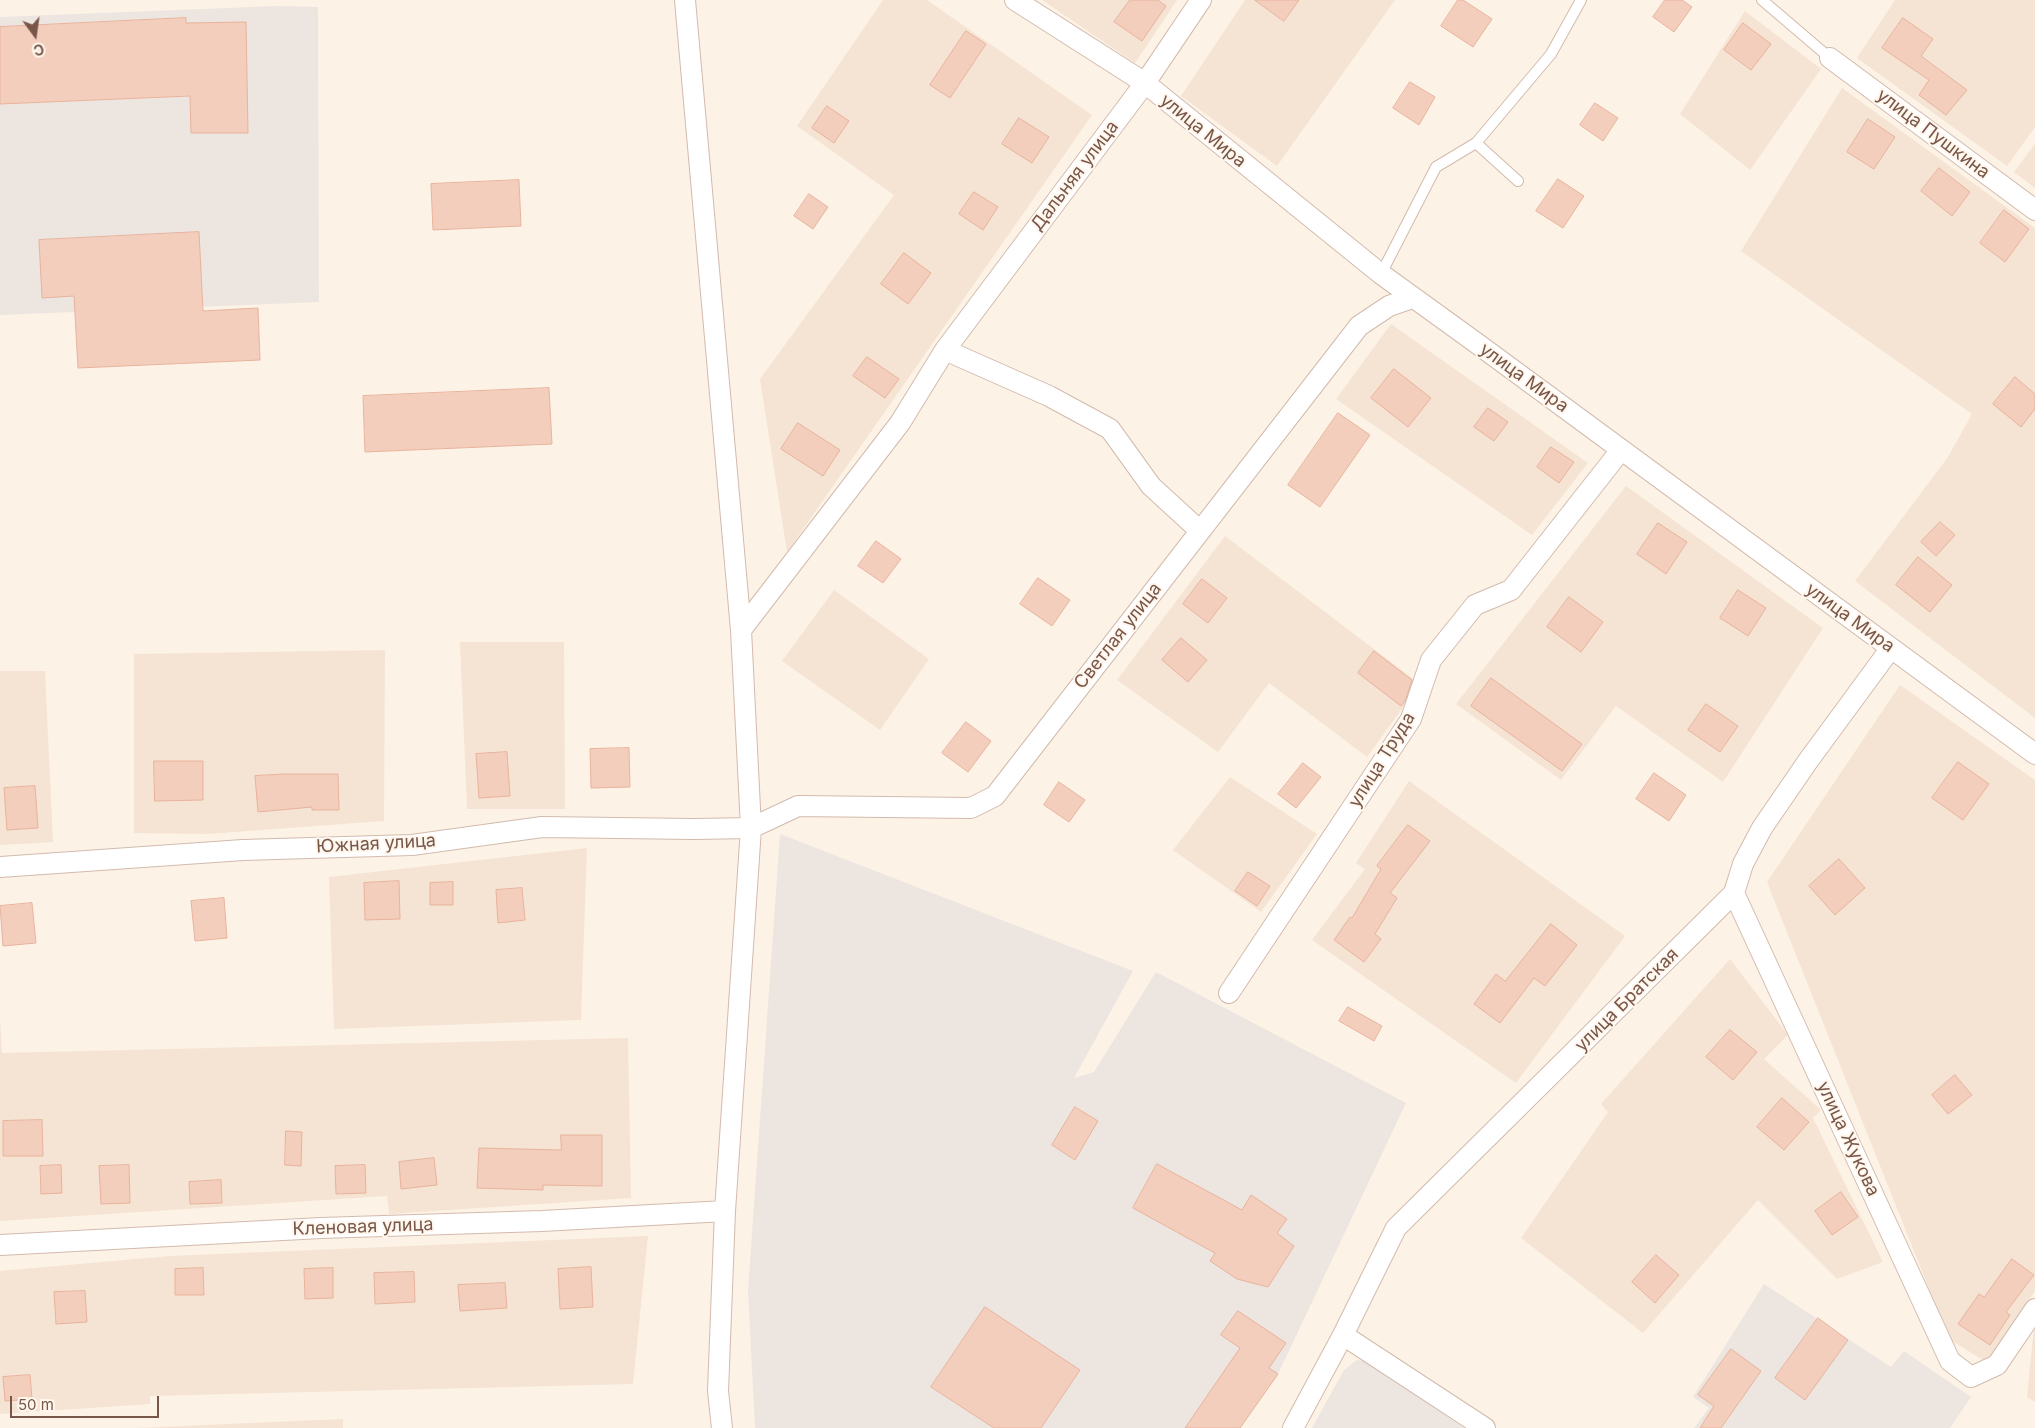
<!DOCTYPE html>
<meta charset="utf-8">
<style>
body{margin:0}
#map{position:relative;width:2035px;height:1428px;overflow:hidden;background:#fdf2e6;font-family:Inter,sans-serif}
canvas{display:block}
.north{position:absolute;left:10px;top:10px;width:50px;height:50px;-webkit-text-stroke:4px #fff7ed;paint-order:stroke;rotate:166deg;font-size:14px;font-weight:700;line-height:20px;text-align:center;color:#785649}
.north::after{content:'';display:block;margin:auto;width:18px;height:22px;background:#785649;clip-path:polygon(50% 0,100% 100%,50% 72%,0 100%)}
.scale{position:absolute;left:10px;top:1396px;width:149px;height:22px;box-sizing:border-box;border:2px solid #785649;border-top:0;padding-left:6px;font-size:15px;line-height:18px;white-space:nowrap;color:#785649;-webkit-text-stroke:4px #fff7ed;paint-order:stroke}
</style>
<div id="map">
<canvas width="2035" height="1428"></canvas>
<div class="north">С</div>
<div class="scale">50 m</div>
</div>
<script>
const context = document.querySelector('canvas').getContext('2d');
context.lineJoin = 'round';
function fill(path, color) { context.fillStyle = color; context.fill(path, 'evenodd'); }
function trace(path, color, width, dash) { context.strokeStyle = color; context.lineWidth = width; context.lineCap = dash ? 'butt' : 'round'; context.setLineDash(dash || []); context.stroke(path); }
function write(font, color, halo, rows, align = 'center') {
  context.font = font + ' Inter,sans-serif'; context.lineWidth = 4; context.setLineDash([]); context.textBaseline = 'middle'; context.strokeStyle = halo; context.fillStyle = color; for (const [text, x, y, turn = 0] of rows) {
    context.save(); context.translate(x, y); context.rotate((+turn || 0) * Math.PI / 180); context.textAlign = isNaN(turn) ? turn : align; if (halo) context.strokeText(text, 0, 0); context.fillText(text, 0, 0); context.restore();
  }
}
fill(new Path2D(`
 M 883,0 L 927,0 L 1092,115 L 787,552 L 760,379 L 894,195 L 797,126 Z
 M 1042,0 L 1177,0 L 1135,63 Z
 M 1245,0 L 1395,0 L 1277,166 L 1181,96 Z
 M 1895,0 L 2035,0 L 2035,127 L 2007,166 L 1857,58 Z
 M 1745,11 L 1821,69 L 1750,170 L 1680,114 Z
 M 1842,88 L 2035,228 L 2035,718 L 1855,581 L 1948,457 L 1972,414 L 1741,251 Z
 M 2035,144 L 2035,188 L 2014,172 Z
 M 1391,324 L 1588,463 L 1532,535 L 1336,399 Z
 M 1626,486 L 1823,628 L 1723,782 L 1616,706 L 1561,780 L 1456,704 Z
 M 1225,536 L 1420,684 L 1367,757 L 1269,683 L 1218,752 L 1117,680 Z
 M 834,590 L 929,659 L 880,730 L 782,661 Z
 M 460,642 L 564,642 L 565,809 L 467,809 Z
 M 385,650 L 384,821 L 207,834 L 134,833 L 134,654 Z
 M 0,671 L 45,671 L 53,842 L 0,845 Z
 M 1900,685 L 2035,780 L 2035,1291 L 1986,1362 L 1949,1339 L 1767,882 Z
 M 1230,777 L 1317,834 L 1261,912 L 1173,850 Z
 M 1409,781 L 1625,936 L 1516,1083 L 1312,940 L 1365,869 L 1356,863 Z
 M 587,848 L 581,1020 L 334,1029 L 329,877 Z
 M 1730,959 L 1788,1035 L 1764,1059 L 1821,1110 L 1813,1118 L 1883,1262 L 1837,1279 L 1758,1200 L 1643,1333 L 1521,1238 L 1608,1112 L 1601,1104 Z
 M 0,1018 L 2,1053 L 628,1038 L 631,1198 L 389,1214 L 387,1196 L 0,1221 Z
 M 648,1236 L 633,1384 L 150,1396 L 150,1404 L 0,1414 L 0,1271 L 170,1256 Z
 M 2035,1317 L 2035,1402 L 2027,1397 Z
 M 343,1419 L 343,1428 L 135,1428 Z`), '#f5e4d4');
fill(new Path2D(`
 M 278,6 L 318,7 L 319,302 L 0,315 L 0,17 Z
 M 780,834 L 1133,971 L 1074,1078 L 1094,1072 L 1156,972 L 1406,1103 L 1278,1374 L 1240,1428 L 755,1428 L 748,1291 Z
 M 1764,1284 L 1891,1367 L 1904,1351 L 1971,1397 L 1950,1428 L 1694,1428 L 1709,1408 L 1693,1397 Z
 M 1357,1360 L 1371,1362 L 1464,1428 L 1312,1428 L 1344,1370 Z`), '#ede5e0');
const building = new Path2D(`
 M 1130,0 L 1158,0 L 1166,6 L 1142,41 L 1114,22 Z
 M 1255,0 L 1299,0 L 1284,21 Z
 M 1458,0 L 1463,0 L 1492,19 L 1473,47 L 1441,26 Z
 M 1665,0 L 1682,0 L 1692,7 L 1674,32 L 1653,17 Z
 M 186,18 L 186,23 L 246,22 L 248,133 L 191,133 L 190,96 L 0,104 L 0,27 Z
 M 1903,18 L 1933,39 L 1921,56 L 1967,90 L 1946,115 L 1919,95 L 1929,80 L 1882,48 Z
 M 1743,23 L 1771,44 L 1751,70 L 1724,50 Z
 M 966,31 L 986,44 L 950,98 L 930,85 Z
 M 1410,82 L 1435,97 L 1419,125 L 1393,108 Z
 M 1595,103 L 1618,118 L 1603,141 L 1580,125 Z
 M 827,106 L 849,121 L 834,143 L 812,128 Z
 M 1019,118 L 1049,137 L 1032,163 L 1002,144 Z
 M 1868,119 L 1895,137 L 1874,169 L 1847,152 Z
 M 1939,168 L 1970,192 L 1952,216 L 1921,191 Z
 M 1558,179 L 1584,196 L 1563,228 L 1536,211 Z
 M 519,180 L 521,226 L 433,230 L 431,184 Z
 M 974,192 L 998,207 L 983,230 L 959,214 Z
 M 809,194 L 828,207 L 813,229 L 794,216 Z
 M 2004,210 L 2029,229 L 2005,262 L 1980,243 Z
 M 199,232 L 203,311 L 258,308 L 260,360 L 78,368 L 74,296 L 42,298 L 39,240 Z
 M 904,253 L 931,273 L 908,304 L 881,284 Z
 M 867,357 L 899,379 L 885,398 L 853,376 Z
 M 1394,369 L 1431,398 L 1408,427 L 1371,398 Z
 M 2015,377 L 2035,394 L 2035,409 L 2021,427 L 1993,404 Z
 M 549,388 L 552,444 L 365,452 L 363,396 Z
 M 1488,408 L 1508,422 L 1494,441 L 1474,427 Z
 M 1338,413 L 1370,435 L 1320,507 L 1288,485 Z
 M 798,423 L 840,450 L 823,476 L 781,449 Z
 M 1551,447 L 1574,462 L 1559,483 L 1537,467 Z
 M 1940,522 L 1955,535 L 1936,556 L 1921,542 Z
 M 1658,523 L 1687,542 L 1666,574 L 1637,554 Z
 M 876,541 L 901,559 L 883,583 L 858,566 Z
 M 1918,557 L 1952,585 L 1930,612 L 1896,585 Z
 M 1038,578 L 1070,600 L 1052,626 L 1020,604 Z
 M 1202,579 L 1227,598 L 1208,623 L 1183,604 Z
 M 1738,590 L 1766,608 L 1748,636 L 1720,618 Z
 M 1569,597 L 1603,622 L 1581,652 L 1547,627 Z
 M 1181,638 L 1207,660 L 1188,682 L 1162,660 Z
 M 1374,651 L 1412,680 L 1405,701 L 1401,706 L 1358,673 Z
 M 1491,678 L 1582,744 L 1562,771 L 1471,706 Z
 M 1706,704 L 1738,726 L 1720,752 L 1688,730 Z
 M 966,722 L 991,741 L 968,772 L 942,753 Z
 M 629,748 L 630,787 L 591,788 L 590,749 Z
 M 507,752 L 510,796 L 479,798 L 476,754 Z
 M 154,761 L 203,761 L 203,800 L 155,801 Z
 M 1958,762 L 1989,784 L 1963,820 L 1932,798 Z
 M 1303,763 L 1321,777 L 1296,808 L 1278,794 Z
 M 1654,773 L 1686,795 L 1669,821 L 1636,799 Z
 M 285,774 L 338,774 L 339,810 L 312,810 L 312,807 L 258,812 L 255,776 Z
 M 1059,782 L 1085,800 L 1069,822 L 1044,805 Z
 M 35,786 L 38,828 L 7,830 L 4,788 Z
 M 1408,825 L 1430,841 L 1390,893 L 1397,898 L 1375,934 L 1381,939 L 1364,962 L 1334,940 L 1350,917 L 1352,918 L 1381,869 L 1377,866 Z
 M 1839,859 L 1865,888 L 1835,915 L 1809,886 Z
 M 1248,872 L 1270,886 L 1257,906 L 1235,891 Z
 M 399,881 L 400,919 L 365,920 L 364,883 Z
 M 453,882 L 453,905 L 430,905 L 430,883 Z
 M 522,888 L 525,920 L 498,923 L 496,890 Z
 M 224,898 L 227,938 L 195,941 L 191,901 Z
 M 32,903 L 36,943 L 3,946 L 0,906 Z
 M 1551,924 L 1577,945 L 1545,986 L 1534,978 L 1500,1023 L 1474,1004 L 1496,974 L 1505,981 Z
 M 1348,1007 L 1382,1026 L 1374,1041 L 1339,1021 Z
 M 1730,1030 L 1757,1052 L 1733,1080 L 1706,1057 Z
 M 1955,1075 L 1972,1095 L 1948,1114 L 1932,1095 Z
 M 1782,1098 L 1809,1122 L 1784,1150 L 1757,1127 Z
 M 1075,1107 L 1098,1121 L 1075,1160 L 1052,1145 Z
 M 42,1120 L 43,1156 L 3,1156 L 3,1121 Z
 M 286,1131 L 302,1132 L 301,1166 L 285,1165 Z
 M 561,1135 L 602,1135 L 602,1186 L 543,1185 L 543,1190 L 477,1188 L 479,1148 L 561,1150 Z
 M 434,1158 L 437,1185 L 401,1189 L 399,1162 Z
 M 1157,1164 L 1242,1210 L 1251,1195 L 1287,1219 L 1277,1233 L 1294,1246 L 1268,1287 L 1237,1279 L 1210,1261 L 1215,1253 L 1133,1208 Z
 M 61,1165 L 62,1193 L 41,1194 L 40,1166 Z
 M 129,1165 L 130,1203 L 101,1204 L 99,1166 Z
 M 365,1165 L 366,1193 L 336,1194 L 335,1166 Z
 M 221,1180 L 222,1203 L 190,1204 L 189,1182 Z
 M 1841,1192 L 1858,1217 L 1832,1235 L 1815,1211 Z
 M 1656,1255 L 1679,1275 L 1655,1303 L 1632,1282 Z
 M 2012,1259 L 2034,1275 L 2006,1312 L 2010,1315 L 1990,1345 L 1958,1324 L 1979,1294 L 1984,1297 Z
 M 591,1267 L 593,1307 L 560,1309 L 558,1269 Z
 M 203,1268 L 204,1295 L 175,1295 L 175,1269 Z
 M 333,1268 L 333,1298 L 305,1299 L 304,1269 Z
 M 414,1272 L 415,1302 L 375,1304 L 374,1273 Z
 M 505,1283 L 507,1308 L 460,1311 L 458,1285 Z
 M 85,1291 L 87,1322 L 56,1324 L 54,1292 Z
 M 985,1307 L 1080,1370 L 1041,1428 L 994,1428 L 931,1387 Z
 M 1238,1311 L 1286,1343 L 1269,1368 L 1278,1374 L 1240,1428 L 1185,1428 L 1240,1348 L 1221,1335 Z
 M 1818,1318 L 1848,1340 L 1805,1400 L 1775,1378 Z
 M 1731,1349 L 1761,1371 L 1721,1428 L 1700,1428 L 1714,1406 L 1698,1395 Z
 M 30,1375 L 32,1399 L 5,1401 L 3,1377 Z`);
fill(building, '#f4cebc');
trace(building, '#e8b39c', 1);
const lane = new Path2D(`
 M 1762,0 L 1830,58
 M 1476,143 L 1551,54 L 1581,0
 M 1381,274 L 1436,167 L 1476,143 L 1518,181`);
const street = new Path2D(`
 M 685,0 L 741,630 L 751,828 L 725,1211 L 718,1391 L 722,1428
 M 1015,0 L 1145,83 L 1381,274 L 1475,342 L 2035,754
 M 1830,58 L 2035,210
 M 945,350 L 1145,83 L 1201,0
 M 741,630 L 900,423 L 945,350 L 1049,396 L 1110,429 L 1151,486 L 1199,530
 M 0,867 L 243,850 L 412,845 L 542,827 L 694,829 L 751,828 L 798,806 L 971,808 L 995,796 L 1359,326 L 1389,306 L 1412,298
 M 1734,893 L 1950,1361 L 1971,1377 L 1997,1365 L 2035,1309
 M 1229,993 L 1411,719 L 1431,660 L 1475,605 L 1511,590 L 1621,450
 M 0,1245 L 321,1228 L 542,1221 L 725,1211
 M 1343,1335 L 1485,1428
 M 1293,1428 L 1343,1335 L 1396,1228 L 1734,893 L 1743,864 L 1762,828 L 1808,761 L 1891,648`);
trace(lane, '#d2bbad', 12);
trace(street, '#d2bbad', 22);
trace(lane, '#fff', 10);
trace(street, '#fff', 20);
write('18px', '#785649', '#fff7ed', [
 ["улица Мира",1203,131,39],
 ["улица Пушкина",1933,134,37],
 ["Дальняя улица",1075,176,-53],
 ["улица Мира",1524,378,36],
 ["улица Мира",1850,618,36],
 ["Светлая улица",1118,636,-52],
 ["улица Труда",1382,760,-58],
 ["Южная улица",376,844,-3],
 ["улица Братская",1627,1000,-45],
 ["улица Жукова",1848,1139,65],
 ["Кленовая улица",363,1227,-2]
]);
</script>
